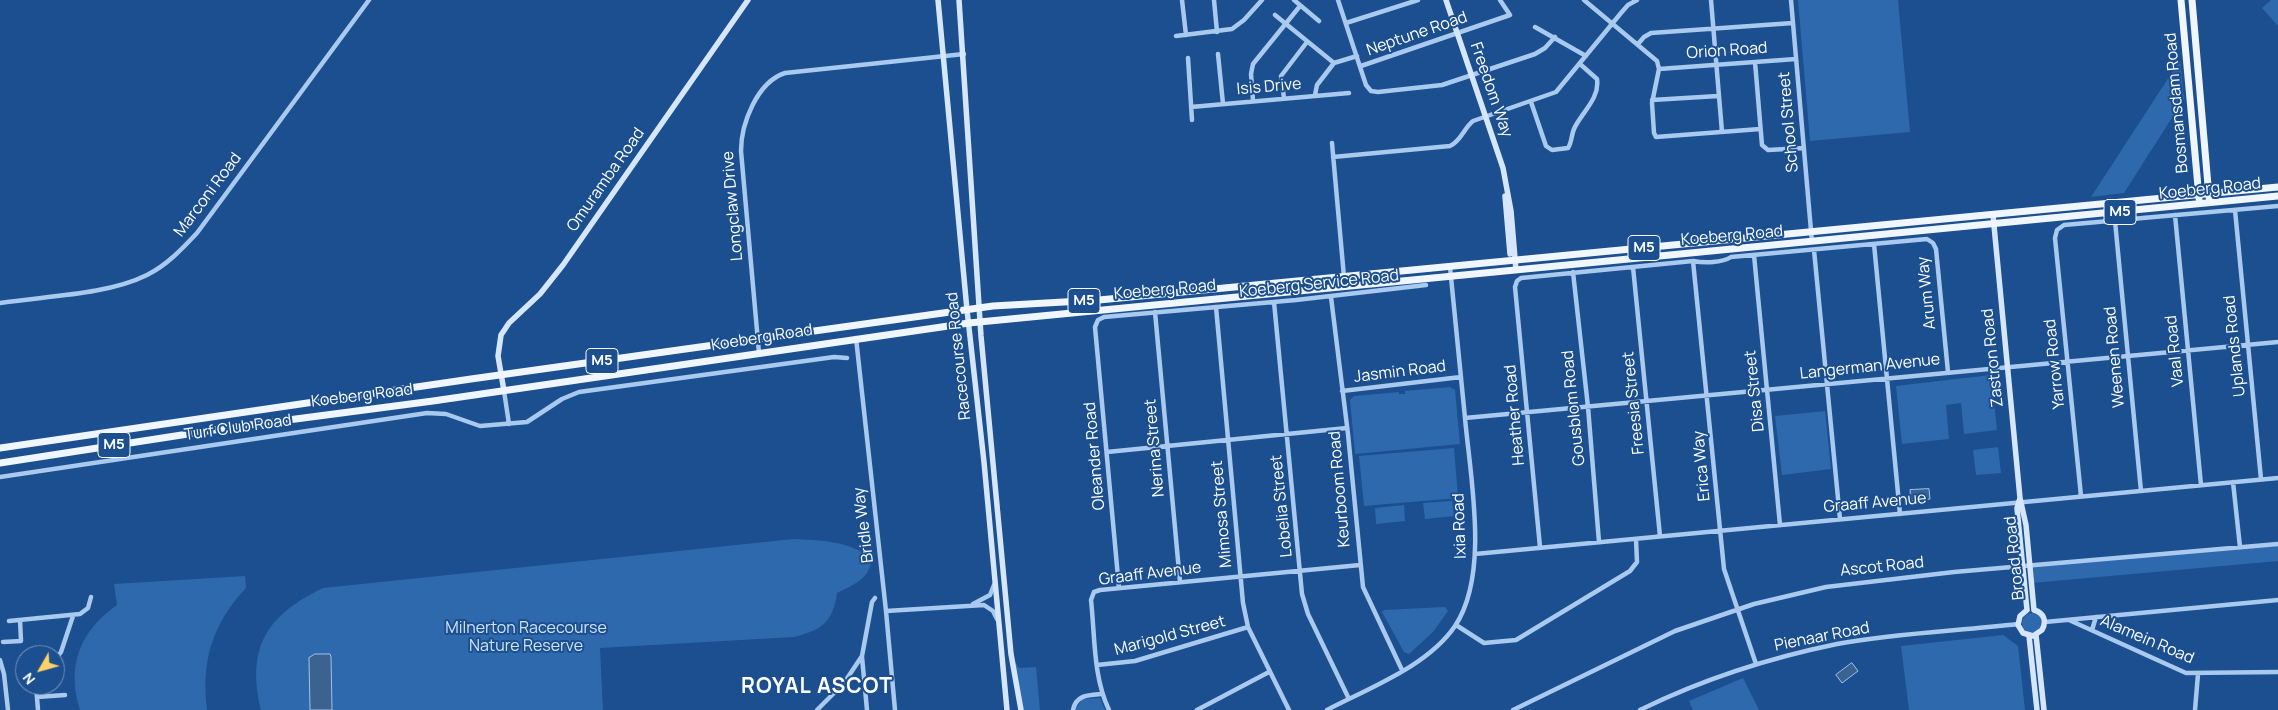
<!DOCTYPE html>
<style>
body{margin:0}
#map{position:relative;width:2278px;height:710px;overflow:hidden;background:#1b4f8f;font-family:Manrope,sans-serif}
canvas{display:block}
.north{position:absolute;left:15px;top:645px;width:50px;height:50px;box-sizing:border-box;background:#1b4f8f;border:1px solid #7695bc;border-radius:50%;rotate:232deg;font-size:14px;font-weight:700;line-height:20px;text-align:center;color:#fff}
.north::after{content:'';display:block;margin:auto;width:18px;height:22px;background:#ffd166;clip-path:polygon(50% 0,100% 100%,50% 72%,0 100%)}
</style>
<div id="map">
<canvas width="2278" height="710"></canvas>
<div class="north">N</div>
</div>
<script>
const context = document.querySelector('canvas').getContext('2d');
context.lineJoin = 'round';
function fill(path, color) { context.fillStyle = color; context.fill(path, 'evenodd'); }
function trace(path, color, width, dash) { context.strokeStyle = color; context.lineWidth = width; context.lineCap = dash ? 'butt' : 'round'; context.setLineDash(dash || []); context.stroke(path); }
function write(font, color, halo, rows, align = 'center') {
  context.font = font + ' Manrope,sans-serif'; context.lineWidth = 4; context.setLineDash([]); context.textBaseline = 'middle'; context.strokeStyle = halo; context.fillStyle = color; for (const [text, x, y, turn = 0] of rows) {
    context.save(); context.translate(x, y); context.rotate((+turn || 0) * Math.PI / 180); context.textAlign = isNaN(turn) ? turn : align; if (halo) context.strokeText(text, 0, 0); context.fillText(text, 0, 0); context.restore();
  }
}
fill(new Path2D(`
 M 1798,0 L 1898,0 L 1910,132 L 1810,141 Z
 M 2271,0 L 2278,0 L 2278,26 L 2262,8 Z
 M 2180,60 L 2184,99 L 2124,193 L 2091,197 Z
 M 1991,375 L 1997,430 L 1964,434 L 1961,403 L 1946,405 L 1949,439 L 1902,444 L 1896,386 Z
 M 1450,387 L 1455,390 L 1460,444 L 1355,454 L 1350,400 L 1354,396 L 1399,392 L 1399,394 L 1405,394 L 1405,391 Z
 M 1825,411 L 1831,469 L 1782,475 L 1775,416 Z
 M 1998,447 L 2001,473 L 1976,475 L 1973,450 Z
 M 1454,448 L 1458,498 L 1364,506 L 1359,456 Z
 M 1452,501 L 1454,516 L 1425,519 L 1423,503 Z
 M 1404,505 L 1405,521 L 1376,524 L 1375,508 Z
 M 794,539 C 819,540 852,541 871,559 C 872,578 851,586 837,593 C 833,622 822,630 794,637 L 600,648 L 603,710 L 261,710 C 246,647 267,615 323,588 Z
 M 2278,544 L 2278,561 L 2032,583 L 2030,567 Z
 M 245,576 L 246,588 C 212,624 201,662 207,710 L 80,710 C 66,666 80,631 117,605 L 114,584 Z
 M 1445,607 L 1448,611 L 1433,632 L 1409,654 L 1404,652 L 1382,612 L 1384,610 Z
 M2022 623a10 10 0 1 1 20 0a10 10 0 1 1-20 0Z
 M 2003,635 L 2018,646 L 2025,710 L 1909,710 L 1901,646 Z
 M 1011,654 L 1019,668 L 1036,667 L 1040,710 L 1021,710 Z
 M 1743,678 L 1759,710 L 1693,710 L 1689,701 Z
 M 1100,698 L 1105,710 L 1075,710 L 1082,699 Z`), '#2e69ad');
const water = new Path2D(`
 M 1929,489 L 1930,499 L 1911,501 L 1910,490 Z
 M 315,654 L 330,654 L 331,657 L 332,710 L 310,710 L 309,658 Z
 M 1852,663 L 1858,671 L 1842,683 L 1836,675 Z`);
fill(water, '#3c6290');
trace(water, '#9cc4f0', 1);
trace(new Path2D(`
 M 1182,0 L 1186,35
 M 1214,0 L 1217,32
 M 1294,0 L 1319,21
 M 1338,0 L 1366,85 L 1371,91 L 1378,92 L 1442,85 L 1535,54 L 1545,48 L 1555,37
 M 1584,0 L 1657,61 L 1659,69 L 1652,103 L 1654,133 L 1656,137 L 1760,129
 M 1711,0 L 1722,132
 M 1791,0 L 1812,242
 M 1275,15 L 1334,63
 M 1346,23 L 1418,0
 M 1535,27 L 1586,56
 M 1176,36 L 1232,29 L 1244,20 L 1262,0
 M 1638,44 L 1644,37 L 1651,33 L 1793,23
 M 1218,54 L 1223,104
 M 1188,58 L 1192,120
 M 1755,62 L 1762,145 L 1768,150 L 1804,148
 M 1361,66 L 1510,15 L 1500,0
 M 1659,69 L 1796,59
 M 1315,95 L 1317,85 L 1334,63 L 1357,56
 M 1284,98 L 1281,76 L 1307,42
 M 1652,100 L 1718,96
 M 1253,101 L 1251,74 L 1253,64 L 1300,6
 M 1531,102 L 1546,146 L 1552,150 L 1568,148 C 1572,142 1571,136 1574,129 C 1581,113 1600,99 1597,79 L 1580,64
 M 1191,107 L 1349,93
 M 1332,143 L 1344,277
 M 1333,157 L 1450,146 C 1461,141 1464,128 1473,121 L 1556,92 L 1621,13 L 1628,5 L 1637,0
 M 2235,210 L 2261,479
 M 2175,215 L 2201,485
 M 2115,221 L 2141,491
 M 1874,244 L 1900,514
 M 1814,250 L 1840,519
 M 1754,255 L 1780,525
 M 1693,261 L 1724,569 L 1756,664
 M 1633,267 L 1660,536
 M 1573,272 L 1588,407 L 1599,542
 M 1331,297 L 1348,434 L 1363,587 L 1402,670
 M 1274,302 L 1302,594 L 1308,614 L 1349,699
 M 0,303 C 45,296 107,295 147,275 C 167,265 182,249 197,233 L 369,0
 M 1216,307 L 1243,603 L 1248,627 L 1289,710
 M 1155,312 L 1180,582
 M 856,338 L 886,611 L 895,710
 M 759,353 L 741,151 C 741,124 757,82 785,73 L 964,54
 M 504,391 L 509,424
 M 1342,391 L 1461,377
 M 1465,418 L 2278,342
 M 1107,452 L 1347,428
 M 0,477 L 427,413 L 446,414 L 480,426 L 527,422 L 562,399 L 579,392 L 834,357 L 847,358
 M 2233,482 L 2240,547
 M 2081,496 L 2055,238 L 2057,230 L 2064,225 L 2278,206
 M 1540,547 L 1515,287 L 1517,281 L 1521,278 L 1693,261 C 1704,263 1722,263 1731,257 L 1927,239 L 1933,243 L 1936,249 L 1948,372
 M 1475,554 L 2278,478
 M 1119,588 L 1095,327 L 1098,320 L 1104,317 L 1296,300 L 1426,285
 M 973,604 L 990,595 L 994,585
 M 886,611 L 984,605 L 993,611 L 997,619
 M 2069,620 L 2186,673 L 2278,672
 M 9,621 L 80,614 L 88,608 L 91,597
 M 2045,622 L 2278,600
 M 1456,625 L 1484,643 L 1516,640 L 1630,571 L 1637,562 L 1636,539
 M 2092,630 L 2096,617
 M 3,642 L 21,641 L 20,620
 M 862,657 L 867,710
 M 0,660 L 4,674 L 8,710
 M 55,660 L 61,652 L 73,616
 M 1097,665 L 1135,661 L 1248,627
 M 36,685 L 38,710
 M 37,697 L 65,695
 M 817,710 L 844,683 L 862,656 L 872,602 L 875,598
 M 1073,710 C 1076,695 1088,695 1101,694
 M 1109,710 C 1093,677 1095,636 1091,600 L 1094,592 L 1100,590 L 1360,565
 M 1197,710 L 1269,672
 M 1327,710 C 1369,688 1428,666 1455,626 C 1490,574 1470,476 1465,418 C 1460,367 1455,317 1450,267
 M 1513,710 L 1675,631 L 1754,604 L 1826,587 L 1954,572 L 2278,544
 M 1640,710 C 1703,679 1769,658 1837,644 C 1897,633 1958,631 2018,624
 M 2195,710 L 2198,674`), '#a9c9ee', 4.5);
trace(new Path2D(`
 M 938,0 L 967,310 L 984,462 L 1007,710
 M 959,0 L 981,336 L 1011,654 L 1021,710
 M 1446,0 L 1503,168 L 1511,211 L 1516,270
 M 1505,196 L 1510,254
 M 1993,215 L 2020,498 L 2026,525 L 2034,610
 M 504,391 L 498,356 L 501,335 L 509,323 L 540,294 L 563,265 L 748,0
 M 2020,498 L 2017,508 L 2027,610
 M 2027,610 L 2020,616 L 2018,625 L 2023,633 L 2033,636 L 2042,630 C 2047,621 2044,613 2034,610
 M 2036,635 L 2044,710
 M 2029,636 L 2037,710`), '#d6e6fa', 5.5);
trace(new Path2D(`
 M 2181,0 L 2199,198
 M 2192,0 L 2209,197
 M 0,448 L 471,379 L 993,306 L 1099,300 L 2278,187
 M 0,463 L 227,428 L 433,401 L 969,323 L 2278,196`), '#f0f6ff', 7);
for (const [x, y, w] of [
 [2120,212,32],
 [1644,248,32],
 [1084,301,32],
 [602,361,32],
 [114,445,32]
]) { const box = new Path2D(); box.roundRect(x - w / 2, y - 12.5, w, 25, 4); context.fillStyle = '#1b4f8f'; context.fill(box); trace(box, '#fff', 1); }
write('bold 15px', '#fff', null, [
 ["M5",2120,212],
 ["M5",1644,248],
 ["M5",1084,301],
 ["M5",602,361],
 ["M5",114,445]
]);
write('16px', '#fff', '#1b4f8f', [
 ["Neptune Road",1417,34,-19],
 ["Orion Road",1727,51,-4],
 ["Isis Drive",1269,87,-5],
 ["Freedom Way",1491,90,71],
 ["Bosmansdam Road",2177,103,-95],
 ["School Street",1789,122,-95],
 ["Omuramba Road",606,180,-55],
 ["Koeberg Road",2210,189,-6],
 ["Marconi Road",208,195,-53],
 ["Longclaw Drive",733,206,-95],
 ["Koeberg Road",1732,236,-5],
 ["Koeberg Service Road",1319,284,-6],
 ["Koeberg Road",1165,290,-5],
 ["Arum Way",1927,293,-96],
 ["Koeberg Road",762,338,-9],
 ["Uplands Road",2235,346,-96],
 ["Vaal Road",2175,351,-96],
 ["Racecourse Road",959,356,-96],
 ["Weenen Road",2115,357,-95],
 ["Zastron Road",1993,358,-96],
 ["Yarrow Road",2055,364,-96],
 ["Langerman Avenue",1870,367,-6],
 ["Jasmin Road",1400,372,-7],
 ["Disa Street",1755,391,-96],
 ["Koeberg Road",362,396,-7],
 ["Freesia Street",1634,403,-96],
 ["Gousblom Road",1574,408,-96],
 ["Heather Road",1515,415,-95],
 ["Turf Club Road",238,428,-8],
 ["Nerina Street",1155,448,-95],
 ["Oleander Road",1095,456,-95],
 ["Erica Way",1702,466,-95],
 ["Keurboom Road",1340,489,-95],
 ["Graaff Avenue",1875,503,-5],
 ["Lobelia Street",1282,506,-96],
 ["Mimosa Street",1222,514,-95],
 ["Bridle Way",864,525,-97],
 ["Ixia Road",1460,526,-92],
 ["Broad Road",2015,558,-96],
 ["Ascot Road",1882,567,-6],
 ["Graaff Avenue",1150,574,-7],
 ["Marigold Street",1170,636,-15],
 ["Pienaar Road",1822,637,-11],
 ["Alamein Road",2147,640,23]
]);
write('16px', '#cfe3fa', '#1b4f8f', [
 ["Milnerton Racecourse",526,629],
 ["Nature Reserve",526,647]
]);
context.letterSpacing = '1px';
write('bold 21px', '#fff', '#1b4f8f', [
 ["ROYAL ASCOT",817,687]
]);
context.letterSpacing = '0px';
</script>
